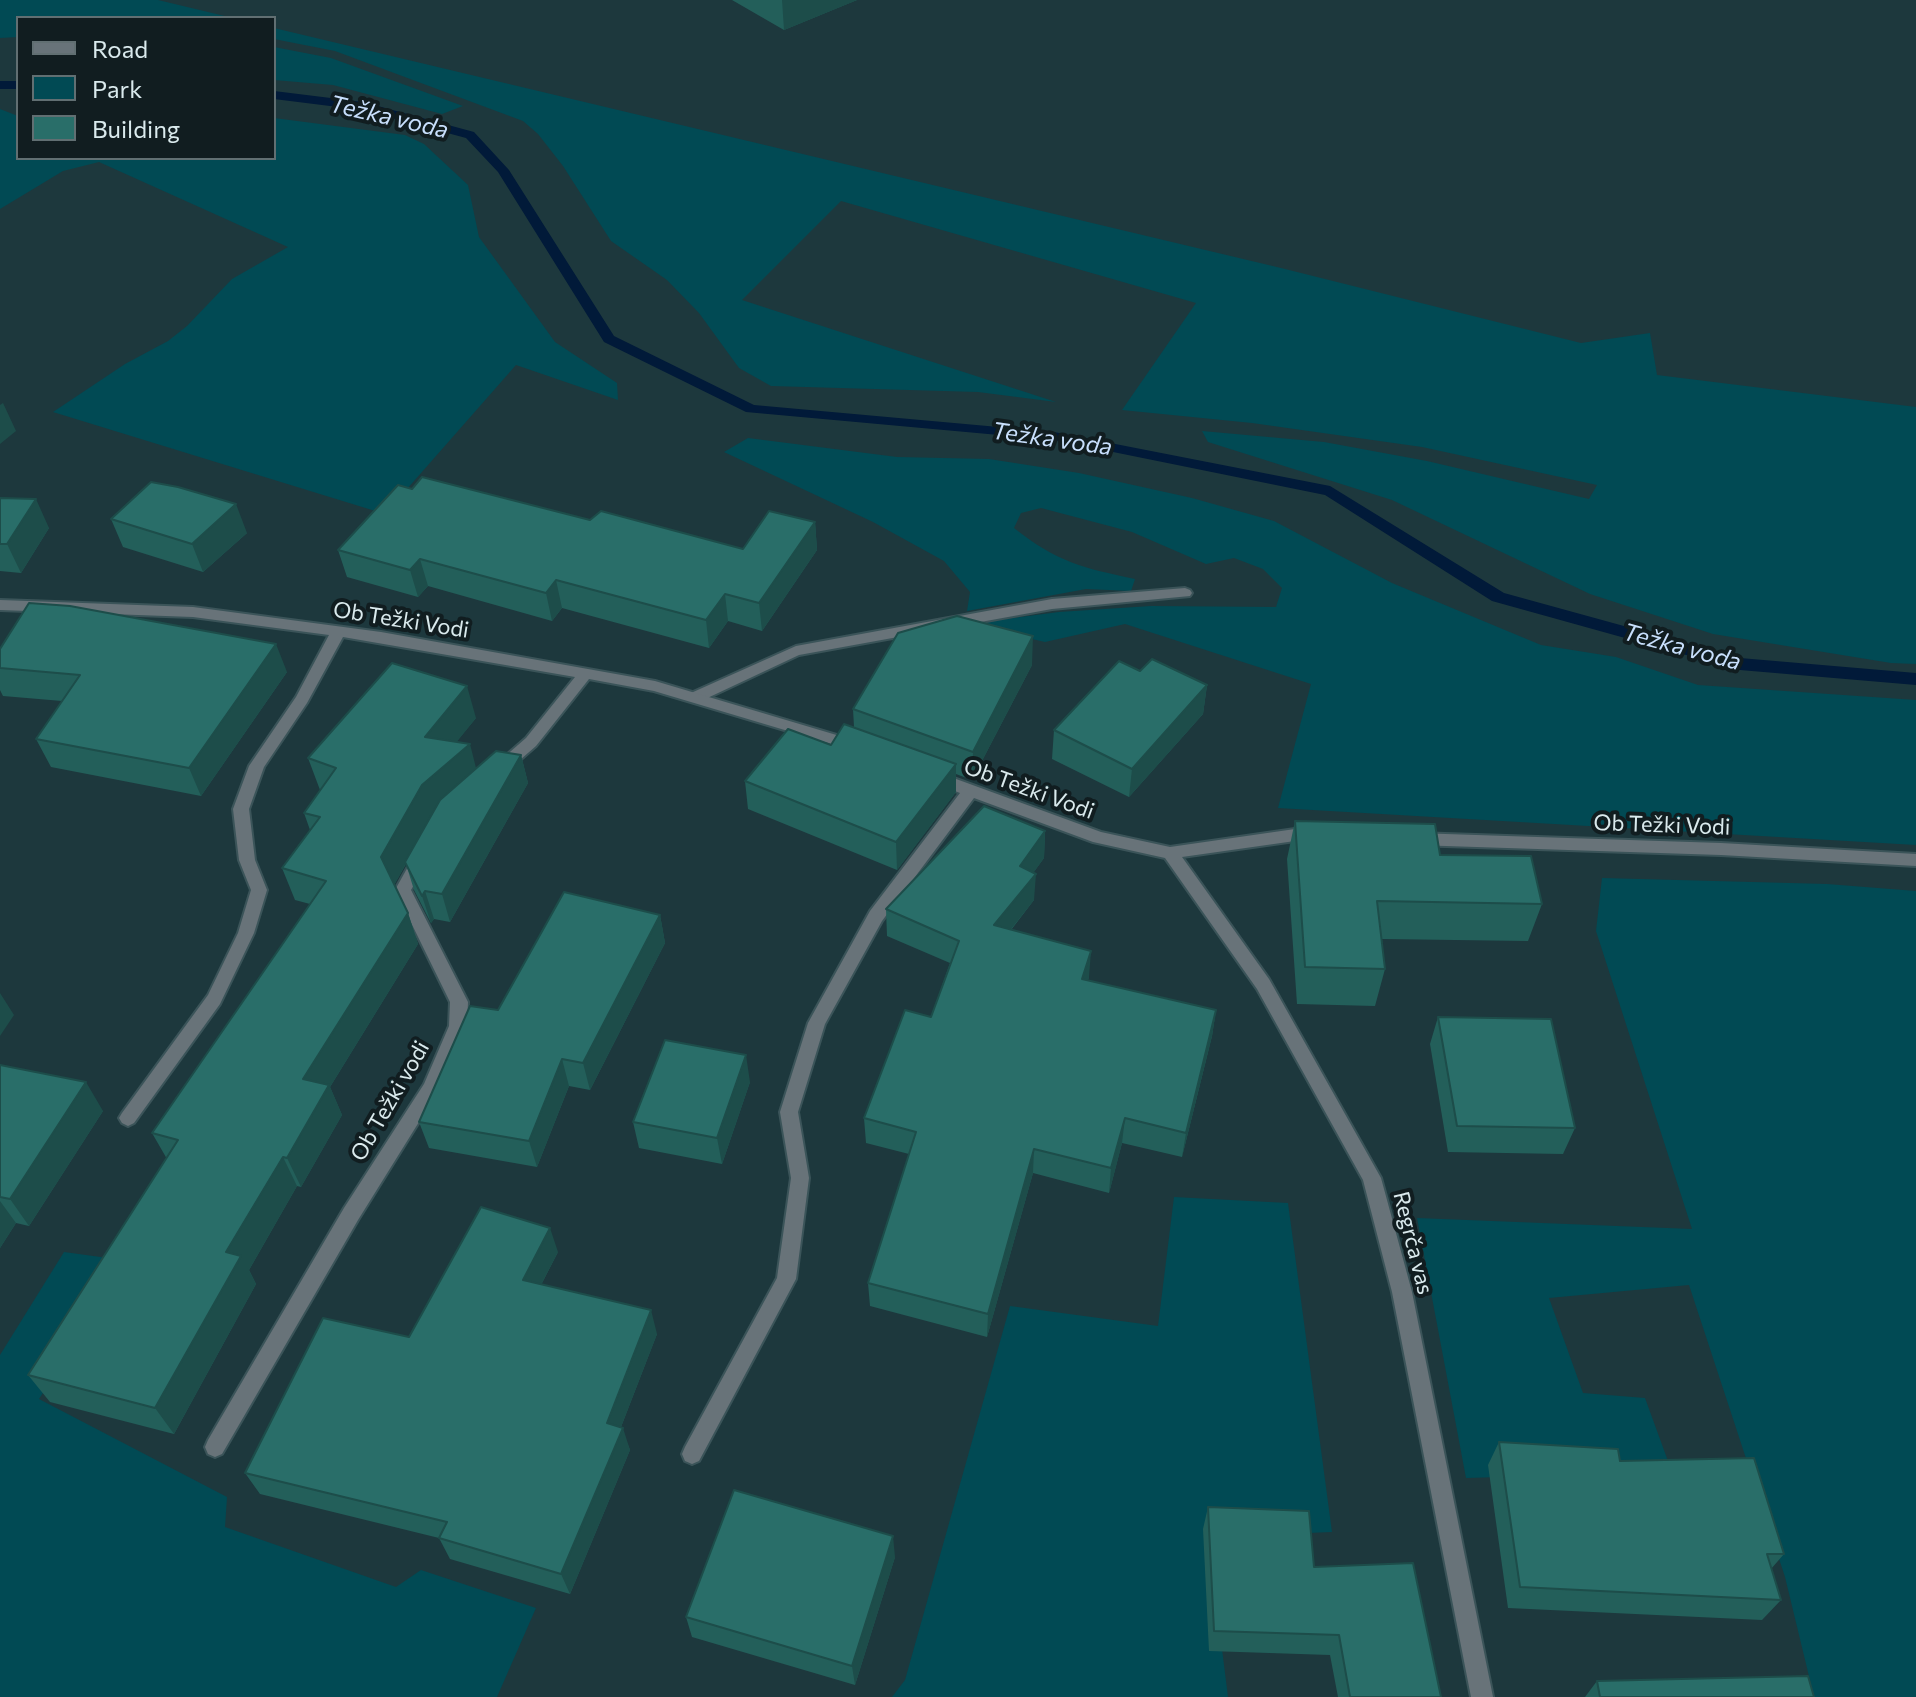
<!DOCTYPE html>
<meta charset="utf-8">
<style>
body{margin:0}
#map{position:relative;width:1916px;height:1697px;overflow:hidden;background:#1d383d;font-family:Commissioner,sans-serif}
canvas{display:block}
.legend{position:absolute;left:16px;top:16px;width:260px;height:144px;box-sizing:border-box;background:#111d20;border:2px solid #616f72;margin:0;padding:10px 14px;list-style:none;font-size:24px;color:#daeaed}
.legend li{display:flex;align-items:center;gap:16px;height:40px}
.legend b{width:40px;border:2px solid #616f72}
</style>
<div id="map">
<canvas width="1916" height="1697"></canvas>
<ul class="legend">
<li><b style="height:10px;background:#687379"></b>Road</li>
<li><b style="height:22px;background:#014a54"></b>Park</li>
<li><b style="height:22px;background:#296e69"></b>Building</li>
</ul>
</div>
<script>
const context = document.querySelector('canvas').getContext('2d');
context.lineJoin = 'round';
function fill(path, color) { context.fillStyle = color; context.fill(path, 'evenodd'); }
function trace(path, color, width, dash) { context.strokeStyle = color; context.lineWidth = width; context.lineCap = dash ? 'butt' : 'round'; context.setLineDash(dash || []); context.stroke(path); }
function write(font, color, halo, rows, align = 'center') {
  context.font = font + ' Commissioner,sans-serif'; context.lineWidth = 8; context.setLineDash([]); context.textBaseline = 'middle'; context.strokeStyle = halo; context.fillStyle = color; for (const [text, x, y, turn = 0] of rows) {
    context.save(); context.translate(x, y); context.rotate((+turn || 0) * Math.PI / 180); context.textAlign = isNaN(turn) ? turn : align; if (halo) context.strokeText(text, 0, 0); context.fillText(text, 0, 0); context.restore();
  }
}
fill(new Path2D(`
 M 0,0 L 158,0 L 233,18 L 18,18 L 18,37 L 0,38 Z
 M 274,28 L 1281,268 L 1581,343 L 1650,333 L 1657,375 L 1916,407 L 1916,664 L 1891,663 L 1713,634 L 1590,594 L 1392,500 L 1208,442 L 1202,431 L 1324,442 L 1427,461 L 1589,499 L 1597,485 L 1422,447 L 1252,423 L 1122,410 L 1196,303 L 841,201 L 742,300 L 1056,402 L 978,392 L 771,386 L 739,368 L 699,313 L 667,280 L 611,241 L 563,166 L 538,134 L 523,121 L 335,51 L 274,39 Z
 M 274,47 L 331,58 L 463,106 L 442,114 L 333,85 L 274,80 Z
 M 0,109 L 18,116 L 18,158 L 274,158 L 274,118 L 405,135 L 424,144 L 468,185 L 479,237 L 555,342 L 617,383 L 618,400 L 516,365 L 385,514 L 53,412 L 125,364 L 168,341 L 187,326 L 232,279 L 288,247 L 99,162 L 63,171 L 0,209 Z
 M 748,438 L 897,457 L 989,459 L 1079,473 L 1192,498 L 1274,521 L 1392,583 L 1541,645 L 1616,657 L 1698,685 L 1916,700 L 1916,845 L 1278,808 L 1311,684 L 1125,624 L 1045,642 L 966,624 L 1059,612 L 1151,606 L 1276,607 L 1282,588 L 1263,569 L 1234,558 L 1206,564 L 1132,532 L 1041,508 L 1021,513 L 1014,528 C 1057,562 1083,568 1135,579 L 1131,591 L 1086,589 L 967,611 L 970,592 L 944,561 L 873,522 L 724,452 Z
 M 1602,878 L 1827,884 L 1916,891 L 1916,1697 L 1814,1697 L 1785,1577 L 1689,1285 L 1549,1298 L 1583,1393 L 1645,1398 L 1672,1472 L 1466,1478 L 1417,1218 L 1692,1229 L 1596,931 Z
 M 1174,1197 L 1288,1203 L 1332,1532 L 1208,1537 L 1228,1697 L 892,1697 L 905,1680 L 1010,1306 L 1158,1326 Z
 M 64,1252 L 130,1261 L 39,1399 L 227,1497 L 225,1527 L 396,1587 L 421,1570 L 536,1608 L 497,1697 L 0,1697 L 0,1355 Z`), '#014a54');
fill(new Path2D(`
 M 0,81 L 18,81 L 18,89 L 0,89 Z
 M 274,91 L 363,102 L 474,132 L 509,170 L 614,336 L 754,405 L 1054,432 L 1330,486 L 1504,593 L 1740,658 L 1916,673 L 1916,685 L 1740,670 L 1492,601 L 1325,495 L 1054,440 L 746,412 L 604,342 L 498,172 L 466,138 L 362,110 L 274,99 Z`), '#011a39');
const service = new Path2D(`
 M 1185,588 L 1190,590 L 1192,593 L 1190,596 L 1052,609 L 799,655 L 701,701 L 691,701 L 689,697 L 691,693 L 796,646 L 1052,599 Z`);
const minor = new Path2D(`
 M 0,600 L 193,607 L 381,632 L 655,681 L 860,742 L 863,746 L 855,751 L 654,691 L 589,679 L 536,746 L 505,773 L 500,775 L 492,769 L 495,765 L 526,738 L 575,677 L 343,637 L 307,703 L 264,767 L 249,809 L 255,860 L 267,890 L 254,933 L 220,1004 L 134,1123 L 128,1126 L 122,1123 L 119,1118 L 122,1113 L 208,995 L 238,933 L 251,890 L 239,860 L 233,809 L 249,766 L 296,697 L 329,635 L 193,617 L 0,610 Z
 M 937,772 L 1101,832 L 1170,847 L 1295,829 L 1318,832 L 1320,836 L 1318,840 L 1295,841 L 1182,857 L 1269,979 L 1381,1178 L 1412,1292 L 1493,1697 L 1471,1697 L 1392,1292 L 1363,1180 L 1257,989 L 1165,858 L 1093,842 L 974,798 L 882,921 L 825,1024 L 798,1112 L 809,1178 L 796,1279 L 699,1461 L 692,1464 L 685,1461 L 682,1454 L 685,1447 L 777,1278 L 791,1178 L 780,1112 L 808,1023 L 870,911 L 960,793 L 932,782 L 929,778 Z
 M 1415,833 L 1721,843 L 1916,854 L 1916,866 L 1721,855 L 1415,845 L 1407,839 Z
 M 420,854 L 426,856 L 428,860 L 411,890 L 468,1002 L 467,1026 L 437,1093 L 358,1220 L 222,1454 L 215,1457 L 208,1454 L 205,1447 L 208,1440 L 344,1208 L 424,1084 L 449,1026 L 450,1002 L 395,890 L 414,856 Z`);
trace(service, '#3b5459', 4);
trace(minor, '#3b5459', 4);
fill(service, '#687379');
fill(minor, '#687379');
fill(new Path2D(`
 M 732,0 L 857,0 L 784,30 Z
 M 412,489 L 743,549 L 815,522 L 817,550 L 762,631 L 728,621 L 709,648 L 562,608 L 552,621 L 428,586 L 418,597 L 347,577 L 338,550 Z
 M 0,498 L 49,528 L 21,573 L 0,571 Z
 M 111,519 L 247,533 L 203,572 L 123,547 Z
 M 0,649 L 287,672 L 201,796 L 51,767 L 36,739 L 62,701 L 3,696 L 0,690 Z
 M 1032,665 L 972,780 L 956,774 L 956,792 L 897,870 L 748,809 L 745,781 L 831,745 L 854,727 L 853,709 Z
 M 1140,671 L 1207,685 L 1203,714 L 1129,797 L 1052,759 L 1054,730 Z
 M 476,718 L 456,742 L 476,768 L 521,755 L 528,783 L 450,922 L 434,919 L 431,923 L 414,890 L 406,864 L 394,885 L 408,913 L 418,944 L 330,1087 L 342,1115 L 301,1187 L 297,1186 L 249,1270 L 256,1284 L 174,1434 L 50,1402 L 28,1375 L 167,1159 L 152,1133 L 310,904 L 295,900 L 282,868 L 310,830 L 304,813 L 320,790 L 308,758 Z
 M 1295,821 L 1440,855 L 1542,904 L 1528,941 L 1382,939 L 1385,969 L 1375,1006 L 1297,1004 L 1287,859 Z
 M 1045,831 L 1044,858 L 1033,873 L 1034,900 L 1011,930 L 1089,977 L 1088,980 L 1216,1010 L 1212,1036 L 1182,1157 L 1122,1143 L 1109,1193 L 1033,1173 L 987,1337 L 870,1306 L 868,1283 L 909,1154 L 866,1143 L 864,1118 L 931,1017 L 950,963 L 887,936 L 886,909 Z
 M 660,915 L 665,943 L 590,1090 L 569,1086 L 537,1167 L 429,1148 L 419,1122 L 498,1010 Z
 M 1438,1017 L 1575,1128 L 1563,1154 L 1448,1152 L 1430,1044 Z
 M 0,1065 L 103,1111 L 29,1226 L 16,1223 L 0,1248 Z
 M 750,1082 L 722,1164 L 639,1148 L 633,1122 Z
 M 558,1252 L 541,1285 L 657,1334 L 621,1427 L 630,1450 L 570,1594 L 450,1559 L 439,1538 L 260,1494 L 245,1473 L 409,1337 Z
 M 1499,1442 L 1620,1461 L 1784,1554 L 1771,1569 L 1781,1600 L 1762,1620 L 1508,1608 L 1488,1465 Z
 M 1208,1507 L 1314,1567 L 1441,1697 L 1338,1697 L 1330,1655 L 1209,1651 L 1203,1529 Z
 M 895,1557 L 855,1685 L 692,1637 L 686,1617 Z
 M 1597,1681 L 1814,1697 L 1585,1697 Z`), '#235f5a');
fill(new Path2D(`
 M 782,0 L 857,0 L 784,30 Z
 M 3,403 L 16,431 L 0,444 L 0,405 Z
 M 36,499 L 49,528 L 21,573 L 7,544 Z
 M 236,504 L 247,533 L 203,572 L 192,544 Z
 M 815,522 L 817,550 L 762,631 L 759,603 Z
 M 420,559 L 428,586 L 418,597 L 410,570 Z
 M 556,580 L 562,608 L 552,621 L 546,593 Z
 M 725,594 L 728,621 L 709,648 L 706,620 Z
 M 1033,636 L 1032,665 L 972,780 L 973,752 Z
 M 276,644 L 287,672 L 201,796 L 189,768 Z
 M 1207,685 L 1203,714 L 1129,797 L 1132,769 Z
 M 467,686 L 476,718 L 435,769 L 425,737 Z
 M 470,744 L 478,776 L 431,817 L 392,889 L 381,857 L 422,785 Z
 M 521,755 L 528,783 L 450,922 L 442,894 Z
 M 956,764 L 956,792 L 897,870 L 896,842 Z
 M 1045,831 L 1044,858 L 1019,893 L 1020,866 Z
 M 1036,874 L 1034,900 L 993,952 L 994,925 Z
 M 425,891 L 434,919 L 431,923 L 422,896 Z
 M 408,913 L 418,944 L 330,1087 L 342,1115 L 301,1187 L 287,1158 L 303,1079 Z
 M 660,915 L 665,943 L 590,1090 L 583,1063 Z
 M 1091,951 L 1089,977 L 1080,1005 L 1082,979 Z
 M 0,993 L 14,1015 L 0,1036 Z
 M 1216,1010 L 1212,1036 L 1182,1157 L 1186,1133 Z
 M 746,1055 L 750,1082 L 722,1164 L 717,1138 Z
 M 562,1059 L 569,1086 L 537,1167 L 529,1141 Z
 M 86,1082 L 103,1111 L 29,1226 L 10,1199 Z
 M 1125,1118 L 1122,1143 L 1109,1193 L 1111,1168 Z
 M 1034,1149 L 1033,1173 L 987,1337 L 988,1314 Z
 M 283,1157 L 297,1186 L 249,1270 L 256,1284 L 174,1434 L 155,1408 L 226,1252 Z
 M 0,1201 L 16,1223 L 0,1248 Z
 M 550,1228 L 558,1252 L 531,1304 L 523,1280 Z
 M 651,1310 L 657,1334 L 614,1445 L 607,1423 Z
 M 623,1428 L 630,1450 L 570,1594 L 561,1574 Z
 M 893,1536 L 895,1557 L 855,1685 L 852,1666 Z`), '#1d4d4a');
const building = new Path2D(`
 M 422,477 L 590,520 L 601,511 L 743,549 L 769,511 L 815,522 L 759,603 L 725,594 L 706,620 L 556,580 L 546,593 L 420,559 L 410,570 L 338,550 L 398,485 L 412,489 Z
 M 151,482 L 178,487 L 236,504 L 192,544 L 111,519 Z
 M 0,498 L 36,499 L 7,544 L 0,544 Z
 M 29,603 L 70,606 L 276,644 L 189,768 L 36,739 L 80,675 L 0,668 L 0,649 Z
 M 957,616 L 1033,636 L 973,752 L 853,709 L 898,633 Z
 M 1152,659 L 1207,685 L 1132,769 L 1054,730 L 1119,661 L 1140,671 Z
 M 392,663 L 467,686 L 425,737 L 470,744 L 422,785 L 381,857 L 408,913 L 303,1079 L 329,1085 L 287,1158 L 283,1157 L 226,1252 L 241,1256 L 155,1408 L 28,1375 L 178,1140 L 152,1133 L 326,881 L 282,868 L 320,817 L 304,813 L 336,768 L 308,758 Z
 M 844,724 L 956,764 L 896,842 L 745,781 L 788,729 L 831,745 Z
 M 496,751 L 521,755 L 442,894 L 425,891 L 422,896 L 405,862 L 440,800 Z
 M 984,806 L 1045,831 L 1020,866 L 1036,874 L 994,925 L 1091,951 L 1082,979 L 1216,1010 L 1186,1133 L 1125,1118 L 1111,1168 L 1034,1149 L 988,1314 L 868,1283 L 916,1132 L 864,1118 L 905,1010 L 931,1017 L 959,941 L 886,909 Z
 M 1295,821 L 1435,824 L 1440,855 L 1531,856 L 1542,904 L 1377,901 L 1385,969 L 1305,967 Z
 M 564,892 L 660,915 L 583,1063 L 562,1059 L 529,1141 L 419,1122 L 470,1006 L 498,1010 Z
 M 1438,1017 L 1551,1019 L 1575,1128 L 1457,1126 Z
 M 665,1040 L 746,1055 L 717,1138 L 633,1122 Z
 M 0,1065 L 86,1082 L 10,1199 L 0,1197 Z
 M 481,1207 L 550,1228 L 523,1280 L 651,1310 L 607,1423 L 623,1428 L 561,1574 L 439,1538 L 447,1522 L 245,1473 L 323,1318 L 409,1337 Z
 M 1499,1442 L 1618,1449 L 1620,1461 L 1754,1458 L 1784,1554 L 1767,1554 L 1781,1600 L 1520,1587 Z
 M 734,1490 L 893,1536 L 852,1666 L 686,1617 Z
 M 1208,1507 L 1309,1511 L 1314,1567 L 1413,1563 L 1441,1697 L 1350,1697 L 1339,1635 L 1214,1631 Z
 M 1808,1676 L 1814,1697 L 1600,1697 L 1597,1681 Z`);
fill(building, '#296e69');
trace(building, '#1d4d4a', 2);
write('22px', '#daeaed', '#111d20', [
 ["Ob Težki Vodi",401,620,9],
 ["Ob Težki Vodi",1029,789,20],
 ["Ob Težki Vodi",1662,825,2],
 ["Ob Težki vodi",390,1101,-60],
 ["Regrča vas",1413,1243,76]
]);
write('italic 24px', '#c8dffc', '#111d20', [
 ["Težka voda",389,117,13],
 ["Težka voda",1052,439,8],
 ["Težka voda",1682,647,15]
]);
</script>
